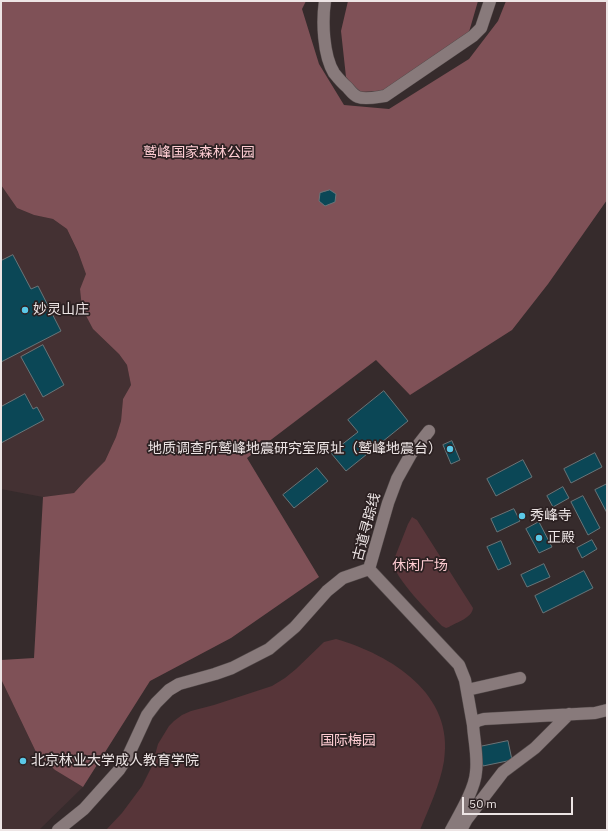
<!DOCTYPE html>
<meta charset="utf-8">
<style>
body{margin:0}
#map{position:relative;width:608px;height:831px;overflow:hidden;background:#362b2c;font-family:"IBM Plex Sans",sans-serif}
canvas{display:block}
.frame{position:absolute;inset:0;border:2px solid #ede5e5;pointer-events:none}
.scale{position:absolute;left:462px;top:797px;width:111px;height:18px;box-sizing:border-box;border:2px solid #ede5e5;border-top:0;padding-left:5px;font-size:12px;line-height:14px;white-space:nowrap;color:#ede5e5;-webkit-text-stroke:3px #2c2122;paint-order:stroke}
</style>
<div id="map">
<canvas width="608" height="831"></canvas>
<div class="frame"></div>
<div class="scale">50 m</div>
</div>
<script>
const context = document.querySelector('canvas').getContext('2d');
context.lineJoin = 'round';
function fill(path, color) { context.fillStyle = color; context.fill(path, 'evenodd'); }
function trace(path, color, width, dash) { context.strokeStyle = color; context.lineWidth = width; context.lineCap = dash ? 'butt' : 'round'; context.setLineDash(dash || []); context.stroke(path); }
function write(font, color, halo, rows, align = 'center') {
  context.font = font + ' "IBM Plex Sans","Noto Sans SC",sans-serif'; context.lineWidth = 3.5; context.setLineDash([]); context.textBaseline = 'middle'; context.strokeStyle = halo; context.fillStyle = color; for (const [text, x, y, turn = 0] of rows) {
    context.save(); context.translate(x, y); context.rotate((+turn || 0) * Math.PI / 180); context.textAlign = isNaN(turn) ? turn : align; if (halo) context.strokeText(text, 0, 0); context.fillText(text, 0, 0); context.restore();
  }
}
fill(new Path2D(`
 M 1,185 L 17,208 L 34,215 L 53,219 L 67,229 L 78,253 L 87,274 L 80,289 L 93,329 L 119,354 L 127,365 L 131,385 L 123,399 L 121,421 L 116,437 L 105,461 L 85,481 L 74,493 L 43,497 L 1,489 Z
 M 1,679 L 36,752 L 55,770 L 83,787 L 39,830 L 1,830 Z`), '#443133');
fill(new Path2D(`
 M 412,517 L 417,520 L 473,608 C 472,618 457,622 449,627 L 446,628 L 442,626 C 430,613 394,578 393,562 L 408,524 Z
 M 336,639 C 391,655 455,694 444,761 C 440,785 429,808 420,830 L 106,830 L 122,813 L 142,786 L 152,766 L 158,744 L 169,726 L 174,721 L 182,715 L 191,711 L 214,705 L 272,686 L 285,678 L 296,669 L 324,642 Z`), '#573539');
fill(new Path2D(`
 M 1,1 L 306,1 L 302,9 L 319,64 L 344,105 L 389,109 L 469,59 L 498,21 L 506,1 L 607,1 L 607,200 L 548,284 L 512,330 L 410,395 L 376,360 L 247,458 L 319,577 L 231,638 L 150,681 L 83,787 L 55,770 L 36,752 L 1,679 L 1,660 L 34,658 L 43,497 L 74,493 L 85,481 L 105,461 L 116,437 L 121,421 L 123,399 L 131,385 L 127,365 L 119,354 L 93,329 L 82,308 L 80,289 L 86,274 L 78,252 L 67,229 L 53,219 L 34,215 L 17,208 L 1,185 Z
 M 348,1 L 478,1 L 469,32 L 402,81 L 381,91 L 361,92 L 353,86 L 346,77 L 341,31 Z`), '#7f5157');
const building = new Path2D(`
 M 330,190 L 336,194 L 335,202 L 325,206 L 319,201 L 320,193 Z
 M 13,255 L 31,289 L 38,286 L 61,331 L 1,362 L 1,261 Z
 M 43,345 L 64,385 L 43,397 L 21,357 Z
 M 384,391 L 408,421 L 346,471 L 331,453 L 358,432 L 348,420 Z
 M 25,394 L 33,409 L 37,407 L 44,420 L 1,443 L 1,407 Z
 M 452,441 L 460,460 L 451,464 L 443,445 Z
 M 595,453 L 602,467 L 571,483 L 564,469 Z
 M 523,460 L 532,477 L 496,496 L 487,479 Z
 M 317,468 L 328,481 L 294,508 L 283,495 Z
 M 607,484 L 607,513 L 595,490 Z
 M 563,487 L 569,498 L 553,507 L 547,496 Z
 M 583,496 L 600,528 L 588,535 L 571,502 Z
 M 514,509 L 520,521 L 497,532 L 491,519 Z
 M 539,522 L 552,547 L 539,553 L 526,529 Z
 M 592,540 L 597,549 L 582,558 L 577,548 Z
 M 501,541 L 511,564 L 498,570 L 487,547 Z
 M 544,564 L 550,577 L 527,587 L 521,575 Z
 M 584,571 L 593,588 L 543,613 L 535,596 Z
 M 508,741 L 512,760 L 483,766 L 479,747 Z`);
fill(building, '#0b4756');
trace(building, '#687579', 1);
const minor = new Path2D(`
 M 325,1 C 322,21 323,55 334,73 C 338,78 342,83 347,87 C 350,90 353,95 358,97 C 366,100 377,97 385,96 L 473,36 L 481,28 L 490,1
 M 429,431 L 411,454 L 397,479 L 388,503 L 369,569 L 459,665 L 465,680 L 473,725
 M 467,690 L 520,678
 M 58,830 L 84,809 L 119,770 L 128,756 L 147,715 L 156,703 L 169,690 L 179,684 L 215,674 L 232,668 L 269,649 L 295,627 L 327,591 L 343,578 L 369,569
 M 451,830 C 459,815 475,789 476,772 C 478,757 474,740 473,725 L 477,721 L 484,719 L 595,713 L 607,710
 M 461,830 L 467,819 L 503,772 L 535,748 L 569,714`);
trace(minor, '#534a4a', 13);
trace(minor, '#887a7b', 12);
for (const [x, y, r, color] of [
 [25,310,4,"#5bc8e7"],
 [450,449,4,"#5bc8e7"],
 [522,516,4,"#5bc8e7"],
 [539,538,4,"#5bc8e7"],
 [23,761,4,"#5bc8e7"]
]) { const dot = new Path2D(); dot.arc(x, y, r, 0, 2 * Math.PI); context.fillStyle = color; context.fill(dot); trace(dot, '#2c2122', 1.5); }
write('14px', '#fdccd2', '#2c2122', [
 ["鹫峰国家森林公园",199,153],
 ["休闲广场",420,566],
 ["国际梅园",348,741]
]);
write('14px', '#ede5e5', '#2c2122', [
 ["妙灵山庄",33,310],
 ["地质调查所鹫峰地震研究室原址（鹫峰地震台）",442,449,"right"],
 ["秀峰寺",530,516],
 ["正殿",547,538],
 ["北京林业大学成人教育学院",31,761]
], 'left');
write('14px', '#ede5e5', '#2c2122', [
 ["古道寻踪线",367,527,-75]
]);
</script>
